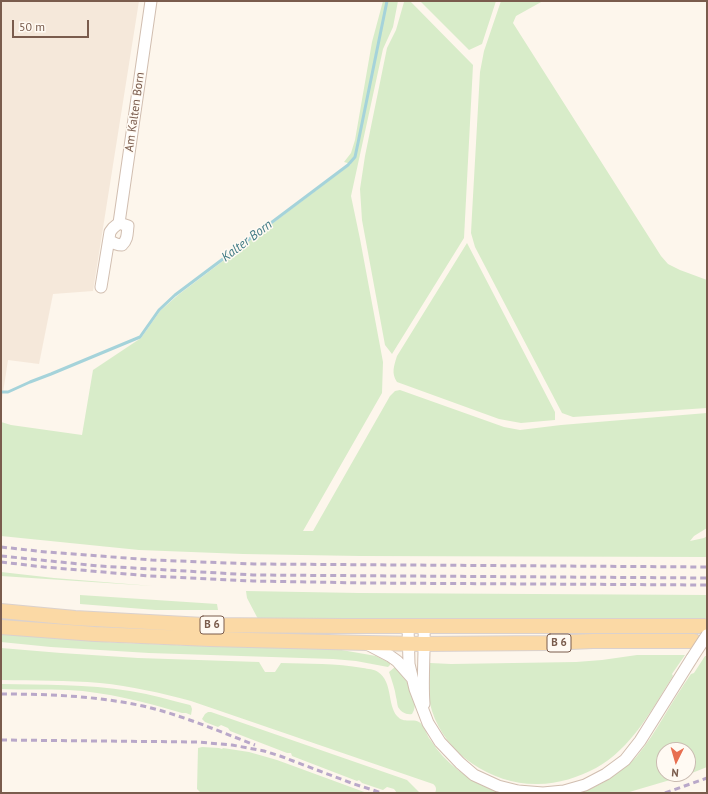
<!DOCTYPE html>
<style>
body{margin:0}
#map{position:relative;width:708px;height:794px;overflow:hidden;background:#fdf6ec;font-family:"PT Sans",sans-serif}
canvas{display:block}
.frame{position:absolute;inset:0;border:2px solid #7a5c4d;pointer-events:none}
.north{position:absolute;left:656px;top:742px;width:40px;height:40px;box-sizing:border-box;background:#fffaf3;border:1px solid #cabbb1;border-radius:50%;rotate:185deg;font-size:11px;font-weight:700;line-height:16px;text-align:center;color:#7a5c4d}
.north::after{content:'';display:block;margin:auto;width:14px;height:18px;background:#e76f51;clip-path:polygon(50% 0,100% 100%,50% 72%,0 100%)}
.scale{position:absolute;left:12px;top:20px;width:77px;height:18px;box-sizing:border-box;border:2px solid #7a5c4d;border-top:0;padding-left:5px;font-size:12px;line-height:14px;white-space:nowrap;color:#7a5c4d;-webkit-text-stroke:3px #fffaf3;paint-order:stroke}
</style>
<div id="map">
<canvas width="708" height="794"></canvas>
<div class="frame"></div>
<div class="north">N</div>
<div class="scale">50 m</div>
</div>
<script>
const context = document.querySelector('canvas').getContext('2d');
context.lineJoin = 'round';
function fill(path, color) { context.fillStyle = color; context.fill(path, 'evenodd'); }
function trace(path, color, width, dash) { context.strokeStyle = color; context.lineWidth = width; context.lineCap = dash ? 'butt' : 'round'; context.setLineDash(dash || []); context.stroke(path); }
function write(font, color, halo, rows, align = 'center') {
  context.font = font + ' "PT Sans",sans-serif'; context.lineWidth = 3; context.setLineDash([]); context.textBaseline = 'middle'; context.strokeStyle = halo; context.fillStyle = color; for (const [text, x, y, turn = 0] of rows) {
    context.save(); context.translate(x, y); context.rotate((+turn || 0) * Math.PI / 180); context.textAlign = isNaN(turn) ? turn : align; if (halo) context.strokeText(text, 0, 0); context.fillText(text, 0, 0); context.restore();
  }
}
fill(new Path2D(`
 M 1,1 L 139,1 L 93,291 L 53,294 L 39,364 L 8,360 L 1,406 Z`), '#f5e8da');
fill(new Path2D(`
 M 383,1 L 398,1 L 393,27 L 383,49 L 351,196 L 360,239 L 383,362 L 382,393 L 303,531 L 313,531 L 390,396 L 395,391 L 400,390 L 504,427 L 520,430 L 561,425 L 707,413 L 707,528 L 694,536 L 690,541 L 704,538 L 707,536 L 707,557 L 360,556 L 243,554 L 139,550 L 1,536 L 1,422 L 11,425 L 82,435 L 93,370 L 141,338 L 160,311 L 178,295 L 351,164 L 344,162 L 351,153 L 355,140 L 372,42 Z
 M 406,1 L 410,1 L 473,65 L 464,238 L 392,354 L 385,345 L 362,220 L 360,189 L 365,156 L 387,48 L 396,30 L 404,2 Z
 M 420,1 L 496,1 L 482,44 L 469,50 Z
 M 501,1 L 543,1 L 516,16 L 513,23 L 661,256 L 668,264 L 680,270 L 707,280 L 707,408 L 573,417 L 562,413 L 475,247 L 471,233 L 472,214 L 480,72 L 484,51 Z
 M 467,243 L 555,412 L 555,420 L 521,423 L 499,419 L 397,382 C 391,373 394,366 397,356 Z
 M 1,572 L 54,578 L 153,586 L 1,576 Z
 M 246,591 L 359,593 L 707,595 L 707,616 L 704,621 L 416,618 L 325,621 L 258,619 L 247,598 Z
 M 80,595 L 217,604 L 218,610 L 156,610 L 80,604 Z
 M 1,633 L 76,640 L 121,643 L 200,646 L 336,649 L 376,656 L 390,663 L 390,665 L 388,667 L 356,661 L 333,659 L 149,653 L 51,647 L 1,642 Z
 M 1,648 L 61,653 L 138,658 L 259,662 L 265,672 L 275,672 L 281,663 C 308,664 336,663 363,668 C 368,669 374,669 378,672 C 393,682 387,704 397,716 C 404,724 413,718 419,722 C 424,725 426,733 429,738 C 431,741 434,744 436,748 C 454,771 476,784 503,793 L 435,793 C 437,789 436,786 433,784 L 191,701 C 161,693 131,686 100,683 C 67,680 34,681 1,680 Z
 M 637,655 L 685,655 L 672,674 L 673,676 C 652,709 632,748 596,768 C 579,777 558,784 538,784 C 493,785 446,755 432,711 C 427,696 429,679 430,663 L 451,664 L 576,662 L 602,660 Z
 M 705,656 L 707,656 L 707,767 L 687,775 L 626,793 L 578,793 C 597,789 624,770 637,756 C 647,744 655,731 663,718 C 672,703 681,688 691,674 L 694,673 ZM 664,750 L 688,750 L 688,774 L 664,774 Z
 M 395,667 L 406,680 L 409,686 L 415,705 L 414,710 L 412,714 C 406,715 401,712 398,707 C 397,704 397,700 396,697 C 395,689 392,681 389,672 Z
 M 1,684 C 44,685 87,684 130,691 C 150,694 170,700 190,705 L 191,706 L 192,709 L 191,715 L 186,713 L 182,713 C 145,702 107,692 68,690 C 46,689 23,690 1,689 Z
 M 208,712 L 211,712 L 407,780 L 420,793 L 397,793 L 394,789 L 387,787 L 383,790 L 362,783 L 359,780 L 357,781 L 292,756 L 291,753 L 287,753 L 230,731 L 228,728 L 221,725 L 218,727 L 205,722 L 202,719 L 205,714 Z
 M 202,747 L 219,748 L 222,749 L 223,748 L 249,752 L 277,760 L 367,793 L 200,792 L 197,789 L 198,748 Z`), '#d8ecc9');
trace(new Path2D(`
 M 1,392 L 8,392 L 30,382 L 51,374 L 140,337 L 159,310 L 175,295 L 348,165 L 355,157 L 358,143 L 387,1`), '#a5d3da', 3);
const minor = new Path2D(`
 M 109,240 C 113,243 117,245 122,245 C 128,239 127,234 128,226 L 119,223
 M 101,287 L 110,232 L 113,228 L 119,223 L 151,1
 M 408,626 L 409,664 L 415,689 L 428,723 L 440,742 L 460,763 L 474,775 L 498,786 L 518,791 L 543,793 L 564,791 L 585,785 L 606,774 L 625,760 L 640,741 L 692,658
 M 424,626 C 425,652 422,679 424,704
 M 367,644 L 390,656 L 397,661 L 412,678`);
const major = new Path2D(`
 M 1,611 L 75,618 L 204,625 L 345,626 L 704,626
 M 1,627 L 95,634 L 210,639 L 367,643 L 424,644 L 547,643 L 593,641 L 694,641`);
trace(minor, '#d1beb0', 13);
trace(major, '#dad1cd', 16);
trace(minor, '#fff', 11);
trace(major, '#fbd9a5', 14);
trace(new Path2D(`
 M 1,547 L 46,552 L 152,560 L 254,564 L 707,567
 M 1,556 L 99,566 L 253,575 L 707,578
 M 1,562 L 44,567 L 150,576 L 253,581 L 366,583 L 707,585
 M 1,694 C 48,694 97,696 143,706 C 182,715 218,731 255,745
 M 1,740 L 198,742 L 232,745 L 264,751 L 280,756 L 354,784 L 382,793
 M 665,793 L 707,778`), '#b9a8c9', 3, [6, 4]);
const minorBridge = new Path2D(`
 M 692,658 L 707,635`);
trace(minorBridge, '#d1beb0', 13, []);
trace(minorBridge, '#fff', 11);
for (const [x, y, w] of [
 [212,625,24],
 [559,643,24]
]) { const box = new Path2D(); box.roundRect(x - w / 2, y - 9, w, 18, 3); context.fillStyle = '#fffaf3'; context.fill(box); trace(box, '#7a5c4d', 1); }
write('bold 11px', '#7a5c4d', null, [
 ["B 6",212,625],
 ["B 6",559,643]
]);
write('12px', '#7a5c4d', '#fffaf3', [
 ["Am Kalten Born",135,112,-82]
]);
write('italic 13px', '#437c86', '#fffaf3', [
 ["Kalter Born",247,241,-37]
]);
</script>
